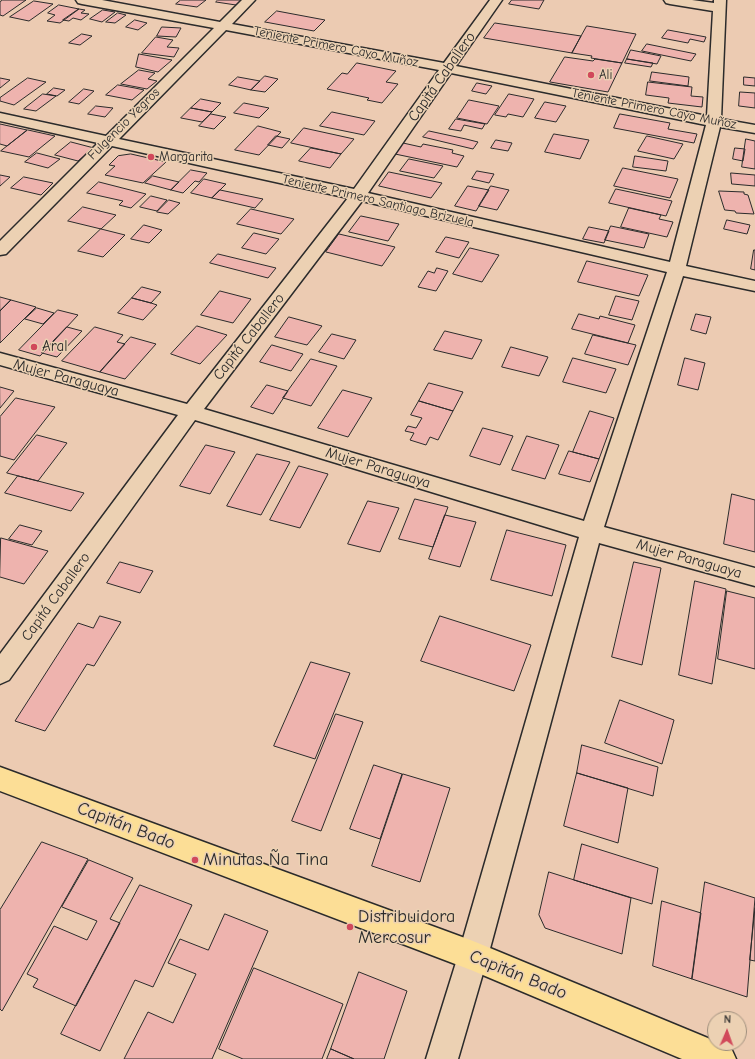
<!DOCTYPE html>
<meta charset="utf-8">
<style>
body{margin:0}
#map{position:relative;width:755px;height:1059px;overflow:hidden;background:#eccbb2;font-family:"Comic Neue",sans-serif}
canvas{display:block}
.north{position:absolute;left:707px;top:1011px;width:40px;height:40px;box-sizing:border-box;background:#ecd1b3;border:1px solid #9f8f7d;border-radius:50%;rotate:2deg;font-size:11px;font-weight:700;line-height:16px;text-align:center;color:#2b2b2b}
.north::after{content:'';display:block;margin:auto;width:14px;height:18px;background:#d1495b;clip-path:polygon(50% 0,100% 100%,50% 72%,0 100%)}
</style>
<div id="map">
<canvas width="755" height="1059"></canvas>
<div class="north">N</div>
</div>
<script>
const context = document.querySelector('canvas').getContext('2d');
context.lineJoin = 'round';
function fill(path, color) { context.fillStyle = color; context.fill(path, 'evenodd'); }
function trace(path, color, width, dash) { context.strokeStyle = color; context.lineWidth = width; context.lineCap = dash ? 'butt' : 'round'; context.setLineDash(dash || []); context.stroke(path); }
function write(font, color, halo, rows, align = 'center') {
  context.font = font + ' "Comic Neue",sans-serif'; context.lineWidth = 3; context.setLineDash([]); context.textBaseline = 'middle'; context.strokeStyle = halo; context.fillStyle = color; for (const [text, x, y, turn = 0] of rows) {
    context.save(); context.translate(x, y); context.rotate((+turn || 0) * Math.PI / 180); context.textAlign = isNaN(turn) ? turn : align; if (halo) context.strokeText(text, 0, 0); context.fillText(text, 0, 0); context.restore();
  }
}
const building = new Path2D(`
 M 3,0 L 26,0 L 3,16 L 0,15 L 0,2 Z
 M 181,0 L 206,0 L 197,7 L 176,4 Z
 M 218,0 L 241,0 L 236,5 L 216,2 Z
 M 512,0 L 544,0 L 539,9 L 509,4 Z
 M 34,1 L 53,4 L 29,21 L 10,17 Z
 M 59,5 L 79,9 L 60,23 L 47,21 L 55,15 L 48,13 Z
 M 79,9 L 85,10 L 81,13 L 89,14 L 81,20 L 73,18 L 69,21 L 63,20 Z
 M 103,10 L 115,12 L 102,22 L 90,19 Z
 M 277,11 L 325,20 L 314,31 L 265,22 Z
 M 118,13 L 126,15 L 115,23 L 106,22 Z
 M 135,20 L 147,23 L 138,30 L 126,27 Z
 M 495,23 L 581,36 L 572,53 L 484,38 Z
 M 587,26 L 636,34 L 622,63 L 591,58 L 592,56 L 572,53 Z
 M 162,27 L 181,28 L 176,37 L 157,36 Z
 M 668,30 L 706,37 L 704,42 L 690,39 L 688,43 L 662,38 Z
 M 82,34 L 92,36 L 80,45 L 69,43 Z
 M 156,37 L 173,40 L 167,47 L 179,48 L 174,57 L 142,53 Z
 M 647,44 L 696,54 L 691,61 L 642,51 Z
 M 631,50 L 661,56 L 657,64 L 627,59 Z
 M 139,54 L 172,60 L 158,72 L 136,67 Z
 M 565,57 L 593,61 L 595,59 L 622,63 L 608,92 L 550,82 Z
 M 627,59 L 653,63 L 651,67 L 625,63 Z
 M 357,63 L 396,71 L 386,82 L 398,84 L 382,103 L 367,100 L 369,98 L 327,89 L 342,73 L 347,74 Z
 M 139,70 L 155,73 L 148,79 L 157,81 L 147,89 L 121,84 Z
 M 652,72 L 689,77 L 688,86 L 650,81 Z
 M 265,76 L 278,79 L 265,92 L 251,90 Z
 M 238,77 L 260,81 L 251,90 L 229,85 Z
 M 744,77 L 755,78 L 755,86 L 744,85 Z
 M 0,78 L 10,80 L 0,88 Z
 M 28,78 L 46,82 L 14,105 L 0,101 L 0,98 Z
 M 648,82 L 692,87 L 691,96 L 703,97 L 702,107 L 668,103 L 669,98 L 646,95 Z
 M 477,83 L 492,86 L 486,94 L 472,91 Z
 M 118,85 L 135,88 L 144,90 L 132,100 L 106,95 Z
 M 54,88 L 65,90 L 57,96 L 47,94 Z
 M 84,89 L 94,91 L 79,104 L 69,102 Z
 M 740,92 L 755,93 L 755,108 L 739,106 Z
 M 43,94 L 56,96 L 36,111 L 24,109 Z
 M 509,94 L 534,99 L 523,117 L 508,114 L 506,117 L 495,115 Z
 M 201,99 L 221,103 L 212,112 L 191,108 Z
 M 469,100 L 499,106 L 487,124 L 457,118 Z
 M 545,102 L 566,106 L 556,122 L 535,118 Z
 M 244,103 L 269,108 L 259,118 L 234,113 Z
 M 96,106 L 113,108 L 105,117 L 88,114 Z
 M 191,108 L 212,112 L 202,122 L 181,118 Z
 M 332,112 L 375,121 L 364,135 L 320,126 Z
 M 211,114 L 226,117 L 214,129 L 199,126 Z
 M 620,114 L 670,123 L 668,129 L 697,134 L 694,143 L 614,128 Z
 M 456,119 L 485,124 L 482,129 L 464,125 L 461,131 L 449,129 Z
 M 0,124 L 27,130 L 7,146 L 0,144 Z
 M 258,126 L 281,132 L 259,155 L 235,150 Z
 M 304,128 L 354,139 L 341,154 L 291,143 Z
 M 28,130 L 55,136 L 29,157 L 1,151 Z
 M 429,131 L 466,139 L 478,142 L 473,149 L 423,137 Z
 M 554,134 L 589,140 L 580,159 L 545,152 Z
 M 276,136 L 290,139 L 282,148 L 268,145 Z
 M 647,136 L 683,144 L 674,159 L 638,151 Z
 M 746,139 L 755,141 L 755,169 L 742,167 Z
 M 496,140 L 512,143 L 508,151 L 491,148 Z
 M 71,142 L 94,148 L 78,161 L 55,155 Z
 M 403,143 L 421,147 L 423,144 L 453,150 L 452,153 L 464,156 L 457,167 L 395,154 Z
 M 311,148 L 341,154 L 330,168 L 299,161 Z
 M 735,148 L 745,149 L 743,161 L 733,159 Z
 M 37,153 L 60,159 L 48,168 L 25,162 Z
 M 131,154 L 166,162 L 143,183 L 105,175 L 115,166 L 109,165 L 118,156 Z
 M 635,156 L 668,161 L 666,171 L 633,167 Z
 M 409,159 L 443,166 L 434,178 L 400,171 Z
 M 623,168 L 678,179 L 670,198 L 614,186 Z
 M 191,170 L 207,173 L 199,182 L 195,181 L 183,193 L 171,190 Z
 M 477,171 L 494,174 L 489,183 L 472,179 Z
 M 389,172 L 442,183 L 431,198 L 379,186 Z
 M 731,173 L 755,175 L 755,186 L 732,184 Z
 M 0,175 L 10,177 L 0,186 Z
 M 153,176 L 179,182 L 171,190 L 145,183 Z
 M 24,177 L 53,183 L 41,195 L 11,188 Z
 M 204,179 L 226,184 L 212,198 L 191,193 Z
 M 99,182 L 146,194 L 131,208 L 119,205 L 123,201 L 87,193 Z
 M 468,186 L 489,190 L 476,211 L 455,206 Z
 M 491,186 L 509,190 L 497,210 L 479,206 Z
 M 616,189 L 672,201 L 666,216 L 609,203 Z
 M 220,190 L 263,199 L 255,208 L 212,198 Z
 M 719,191 L 744,192 L 744,194 L 748,195 L 754,214 L 736,213 L 735,211 L 725,210 Z
 M 151,196 L 167,200 L 157,211 L 140,207 Z
 M 169,200 L 180,203 L 168,214 L 157,212 Z
 M 83,207 L 116,215 L 101,229 L 68,221 Z
 M 629,208 L 661,215 L 659,219 L 673,222 L 667,237 L 621,227 Z
 M 251,209 L 294,219 L 281,234 L 237,224 Z
 M 361,216 L 399,224 L 388,241 L 349,232 Z
 M 727,220 L 750,225 L 747,234 L 724,229 Z
 M 144,225 L 162,230 L 149,243 L 131,239 Z
 M 611,226 L 649,234 L 644,248 L 605,240 Z
 M 589,227 L 609,231 L 604,243 L 583,239 Z
 M 101,229 L 125,235 L 103,257 L 78,251 Z
 M 254,233 L 279,239 L 266,254 L 242,248 Z
 M 339,234 L 395,247 L 382,266 L 326,252 Z
 M 446,237 L 469,242 L 459,258 L 436,252 Z
 M 470,248 L 499,255 L 482,282 L 453,274 Z
 M 754,250 L 755,250 L 755,270 L 751,269 Z
 M 218,254 L 276,268 L 268,278 L 210,263 Z
 M 587,261 L 648,275 L 639,296 L 578,282 Z
 M 437,268 L 448,271 L 436,291 L 418,287 L 428,271 L 434,273 Z
 M 142,287 L 161,292 L 151,303 L 132,298 Z
 M 220,291 L 251,299 L 233,323 L 201,315 Z
 M 616,296 L 639,301 L 632,320 L 609,315 Z
 M 0,297 L 11,300 L 0,311 Z
 M 132,298 L 151,303 L 157,305 L 143,320 L 118,313 Z
 M 11,300 L 36,307 L 0,343 L 0,311 Z
 M 37,308 L 54,313 L 43,324 L 25,319 Z
 M 58,310 L 78,315 L 40,356 L 19,350 Z
 M 579,314 L 599,319 L 600,316 L 635,325 L 628,343 L 572,329 Z
 M 696,314 L 711,317 L 706,334 L 691,330 Z
 M 289,317 L 322,326 L 307,345 L 275,337 Z
 M 197,326 L 227,335 L 200,364 L 171,354 Z
 M 67,327 L 82,331 L 57,357 L 42,353 Z
 M 95,327 L 123,335 L 117,342 L 125,344 L 100,372 L 62,361 Z
 M 445,331 L 482,340 L 472,359 L 434,350 Z
 M 332,334 L 356,340 L 344,359 L 319,352 Z
 M 593,335 L 636,345 L 628,365 L 585,354 Z
 M 131,337 L 156,344 L 125,379 L 100,372 Z
 M 272,345 L 303,354 L 291,371 L 260,362 Z
 M 511,347 L 548,357 L 539,376 L 502,367 Z
 M 573,358 L 616,369 L 606,393 L 563,382 Z
 M 685,358 L 705,363 L 698,390 L 678,385 Z
 M 311,359 L 337,366 L 311,406 L 283,398 Z
 M 429,383 L 463,392 L 453,411 L 419,401 Z
 M 267,385 L 288,391 L 273,414 L 251,407 Z
 M 0,387 L 14,391 L 0,408 Z
 M 343,390 L 372,398 L 348,437 L 318,428 Z
 M 16,398 L 55,407 L 14,460 L 0,456 L 0,417 Z
 M 419,401 L 453,411 L 438,440 L 430,437 L 426,445 L 410,440 L 414,433 L 405,431 L 408,426 L 416,428 L 422,418 L 411,415 Z
 M 590,411 L 614,418 L 599,459 L 573,452 Z
 M 483,428 L 513,436 L 500,465 L 470,456 Z
 M 37,435 L 67,443 L 38,481 L 7,473 Z
 M 527,436 L 559,445 L 545,479 L 512,470 Z
 M 206,445 L 235,452 L 210,494 L 180,486 Z
 M 569,451 L 599,459 L 590,482 L 559,474 Z
 M 257,454 L 290,462 L 261,515 L 227,506 Z
 M 299,466 L 328,474 L 300,528 L 270,520 Z
 M 18,476 L 38,481 L 84,493 L 71,511 L 5,493 Z
 M 732,494 L 755,500 L 755,552 L 724,544 Z
 M 415,499 L 448,507 L 433,547 L 399,539 Z
 M 368,501 L 399,508 L 380,552 L 348,544 Z
 M 445,515 L 476,522 L 460,567 L 429,559 Z
 M 20,525 L 42,531 L 32,545 L 9,539 Z
 M 507,530 L 566,545 L 552,596 L 491,580 Z
 M 1,538 L 48,551 L 24,584 L 0,577 Z
 M 120,562 L 153,571 L 140,593 L 107,583 Z
 M 634,562 L 661,568 L 642,665 L 612,657 Z
 M 695,581 L 726,589 L 712,684 L 679,675 Z
 M 727,591 L 755,598 L 755,669 L 718,659 Z
 M 100,616 L 121,622 L 94,666 L 87,664 L 45,731 L 15,721 L 78,623 L 93,628 Z
 M 440,616 L 531,645 L 514,691 L 421,661 Z
 M 311,662 L 350,673 L 315,759 L 274,746 Z
 M 620,700 L 674,720 L 662,764 L 605,743 Z
 M 336,714 L 363,722 L 321,831 L 292,821 Z
 M 582,745 L 658,767 L 653,796 L 577,773 Z
 M 374,765 L 402,774 L 380,839 L 350,829 Z
 M 577,773 L 628,788 L 618,843 L 564,826 Z
 M 403,774 L 450,788 L 420,882 L 372,866 Z
 M 42,842 L 88,859 L 2,1011 L 0,1009 L 0,910 Z
 M 582,844 L 658,868 L 652,904 L 574,880 Z
 M 89,860 L 133,878 L 110,919 L 120,923 L 76,1006 L 33,987 L 38,979 L 27,974 L 54,926 L 87,940 L 97,921 L 62,907 Z
 M 549,872 L 631,898 L 622,954 L 545,928 L 539,915 Z
 M 705,882 L 755,898 L 747,997 L 692,979 Z
 M 140,885 L 192,905 L 153,987 L 135,980 L 100,1051 L 61,1034 Z
 M 662,901 L 701,913 L 692,979 L 653,966 Z
 M 755,908 L 755,961 L 750,960 Z
 M 225,914 L 268,931 L 212,1059 L 124,1059 L 148,1012 L 173,1023 L 196,974 L 168,963 L 180,939 L 208,950 Z
 M 254,968 L 343,1004 L 322,1059 L 243,1059 L 219,1049 Z
 M 359,972 L 407,991 L 384,1059 L 354,1059 L 331,1049 Z
 M 331,1049 L 354,1059 L 327,1059 Z`);
fill(building, '#eeb3ae');
trace(building, '#2b2b2b', 1);
const minor = new Path2D(`
 M 76,0 L 102,0 L 220,22 L 242,0 L 255,0 L 232,24 L 444,63 L 490,0 L 502,0 L 456,66 L 707,116 L 713,11 L 670,4 L 666,3 L 664,0 L 692,0 L 714,3 L 714,0 L 726,0 L 721,119 L 755,125 L 755,133 L 720,127 L 686,266 L 755,281 L 755,291 L 683,276 L 604,527 L 755,568 L 755,586 L 599,543 L 488,956 L 458,1059 L 426,1059 L 458,956 L 579,537 L 195,420 L 9,680 L 0,684 L 0,654 L 178,415 L 0,365 L 0,353 L 187,404 L 348,198 L 112,146 L 6,254 L 0,255 L 0,241 L 98,143 L 0,121 L 0,113 L 106,136 L 214,28 L 82,4 L 78,3 ZM 226,30 L 439,70 L 354,189 L 119,139 ZM 451,73 L 706,125 L 670,262 L 368,193 ZM 362,201 L 667,272 L 584,521 L 204,409 Z`);
const major = new Path2D(`
 M 0,767 L 473,941 L 715,1041 L 715,1043 L 720,1043 L 731,1048 L 736,1059 L 682,1059 L 471,970 L 0,791 Z`);
trace(minor, '#2b2b2b', 3);
trace(major, '#2b2b2b', 3);
fill(minor, '#ecd1b3');
fill(major, '#fcde96');
for (const [x, y, r, color] of [
 [591,75,4,"#d1495b"],
 [151,157,4,"#d1495b"],
 [34,347,4,"#d1495b"],
 [195,860,4,"#d1495b"],
 [350,927,4,"#d1495b"]
]) { const dot = new Path2D(); dot.arc(x, y, r, 0, 2 * Math.PI); context.fillStyle = color; context.fill(dot); trace(dot, '#ecd1b3', 1.5); }
write('13px', '#2b2b2b', '#ecd1b3', [
 ["Teniente Primero Cayo Muñoz",336,47,11],
 ["Teniente Primero Cayo Muñoz",654,109,11],
 ["Fulgencio Yegros",124,124,-45],
 ["Teniente Primero Santiago Brizuela",378,201,13]
]);
write('13px', '#2b2b2b', '#ecd1b3', [
 ["Ali",599,75],
 ["Margarita",159,157]
], 'left');
write('15px', '#2b2b2b', '#ecd1b3', [
 ["Capitá Caballero",442,77,-55],
 ["Capitá Caballero",249,337,-52],
 ["Mujer Paraguaya",66,378,15],
 ["Mujer Paraguaya",378,468,17],
 ["Mujer Paraguaya",689,559,16],
 ["Capitá Caballero",56,597,-54]
]);
write('15px', '#2b2b2b', '#ecd1b3', [
 ["Aral",42,347]
], 'left');
write('18px', '#2b2b2b', '#ecd1b3', [
 ["Capitán Bado",126,826,21],
 ["Capitán Bado",518,975,22]
]);
write('18px', '#2b2b2b', '#ecd1b3', [
 ["Minutas Ña Tina",203,860],
 ["Distribuidora",358,917],
 ["Mercosur",358,938]
], 'left');
</script>
